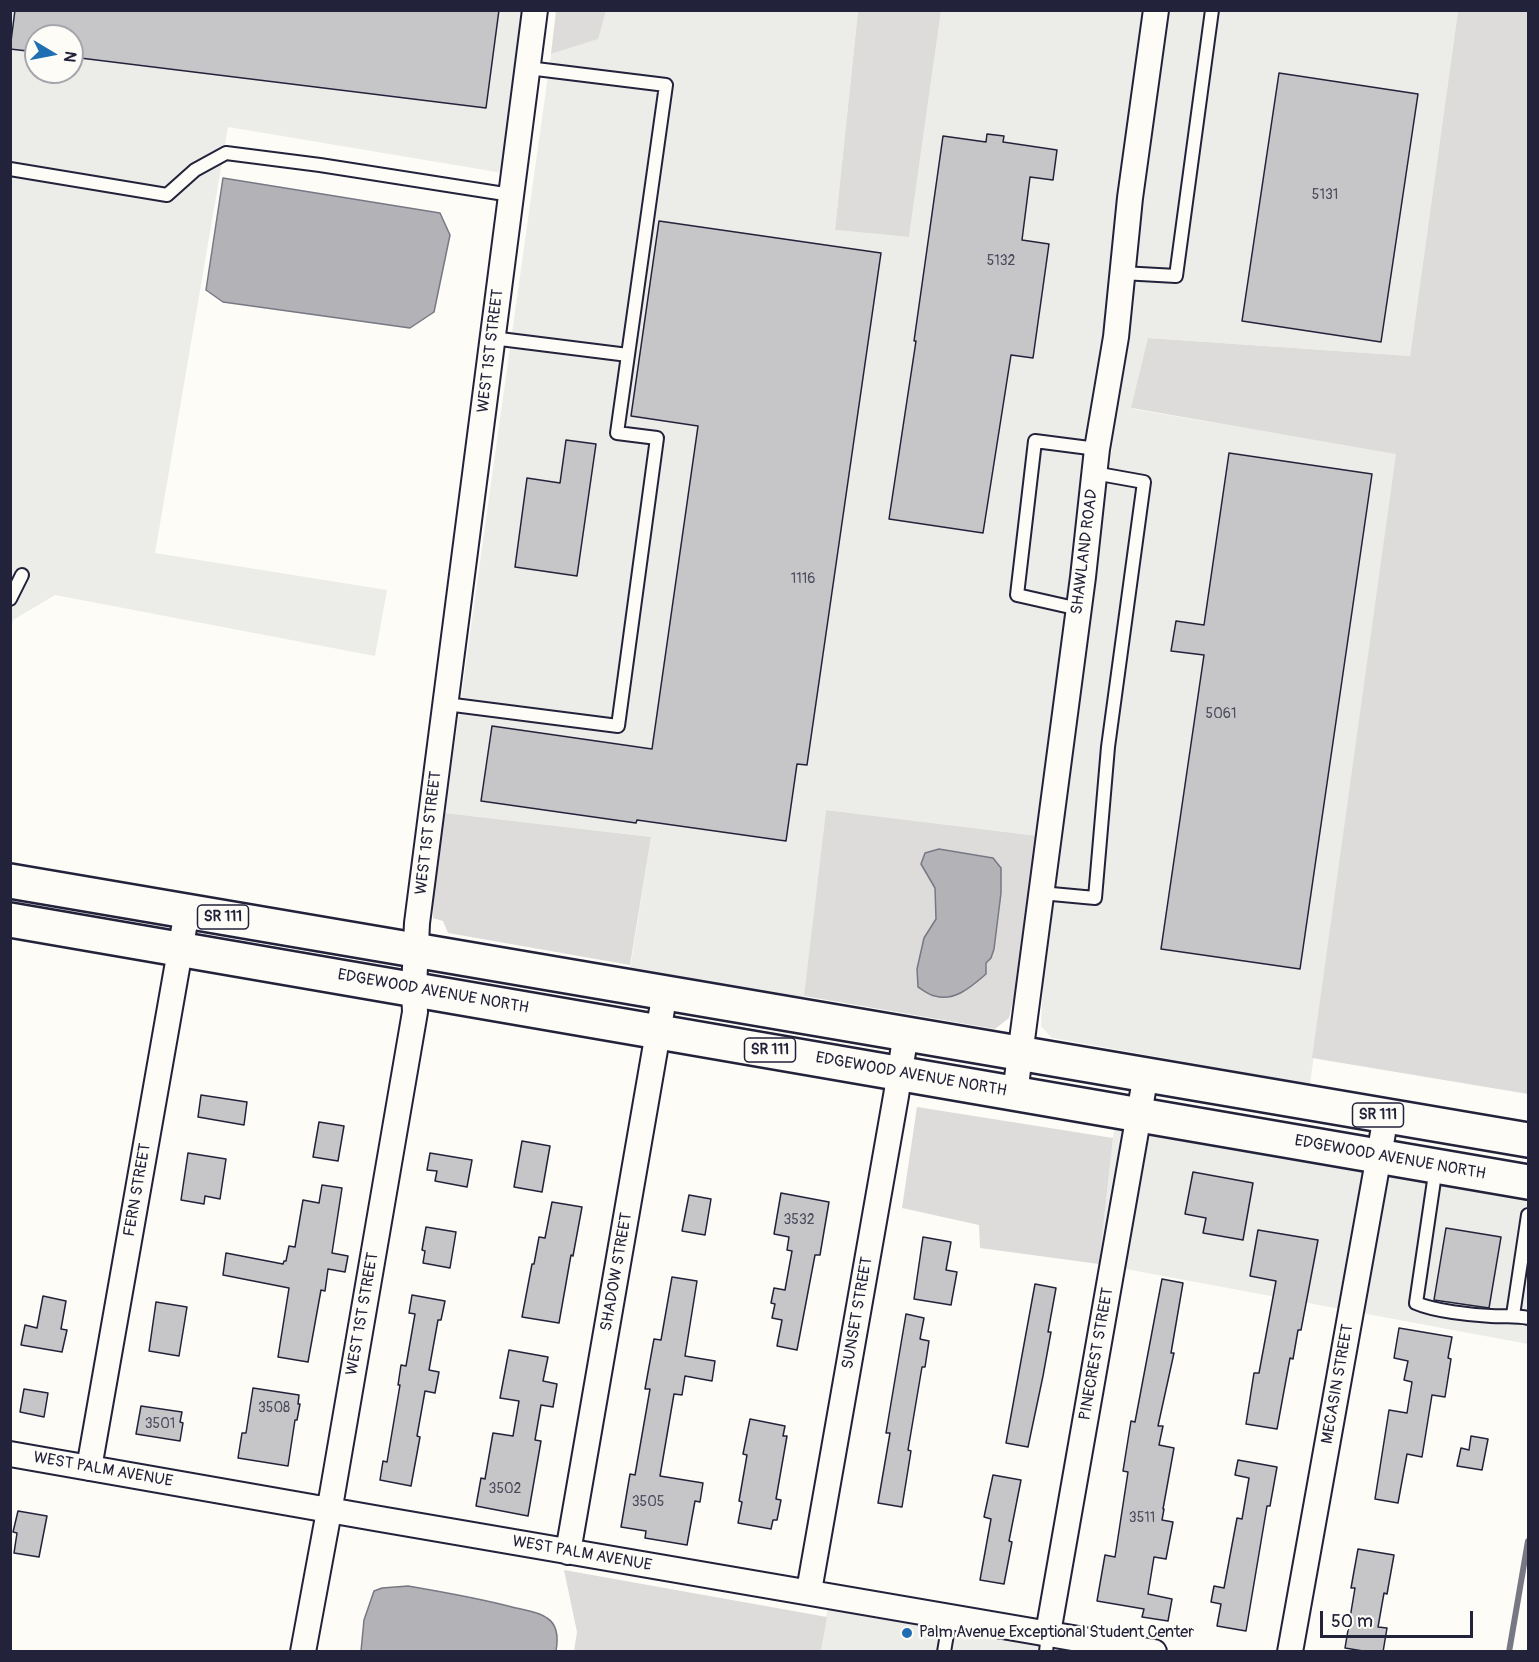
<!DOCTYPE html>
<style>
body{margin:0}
#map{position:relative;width:1539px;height:1662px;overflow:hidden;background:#fdfcf7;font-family:Pangolin,sans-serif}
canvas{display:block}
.frame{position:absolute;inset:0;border:12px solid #22223b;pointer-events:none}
.north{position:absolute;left:24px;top:24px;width:60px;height:60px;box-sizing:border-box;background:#fdfcf7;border:2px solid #a5a5ac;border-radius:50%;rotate:100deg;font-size:16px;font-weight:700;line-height:24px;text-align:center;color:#22223b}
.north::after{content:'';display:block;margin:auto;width:21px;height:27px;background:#1f6fb2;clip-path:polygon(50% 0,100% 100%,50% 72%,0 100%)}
.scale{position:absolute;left:1320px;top:1611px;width:153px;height:27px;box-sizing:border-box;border:3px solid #22223b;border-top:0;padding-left:8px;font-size:18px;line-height:21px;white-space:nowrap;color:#22223b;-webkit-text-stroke:4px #fdfcf7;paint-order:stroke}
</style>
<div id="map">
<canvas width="1539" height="1662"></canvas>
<div class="frame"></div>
<div class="north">N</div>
<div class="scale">50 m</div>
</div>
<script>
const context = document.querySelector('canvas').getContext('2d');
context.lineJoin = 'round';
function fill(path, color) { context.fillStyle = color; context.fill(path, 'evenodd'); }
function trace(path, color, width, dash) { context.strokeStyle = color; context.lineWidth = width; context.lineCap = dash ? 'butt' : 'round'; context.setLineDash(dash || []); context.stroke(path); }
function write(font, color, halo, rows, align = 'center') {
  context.font = font + ' Pangolin,sans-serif'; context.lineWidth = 5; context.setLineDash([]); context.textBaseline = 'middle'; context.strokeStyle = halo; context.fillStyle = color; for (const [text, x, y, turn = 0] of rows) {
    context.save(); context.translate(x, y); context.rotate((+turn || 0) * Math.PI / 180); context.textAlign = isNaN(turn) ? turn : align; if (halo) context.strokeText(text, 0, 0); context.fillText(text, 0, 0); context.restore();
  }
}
fill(new Path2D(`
 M 11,11 L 524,11 L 503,173 L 228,127 L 155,553 L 387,590 L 375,656 L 55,595 L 13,620 L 11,633 ZM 36,36 L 72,36 L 72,72 L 36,72 Z
 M 606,11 L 858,11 L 835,230 L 909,237 L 941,11 L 1145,11 L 1038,836 L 826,810 L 804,1000 L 630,969 L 651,837 L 445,813 L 551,54 L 597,39 Z
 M 1169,11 L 1458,11 L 1410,356 L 1149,338 L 1132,409 L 1397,453 L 1310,1084 L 1052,1038 L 1041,1026 L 1044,967 Z
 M 1114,1129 L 1528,1199 L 1528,1344 L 1099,1264 Z
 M 828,1605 L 1080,1649 L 1079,1652 L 821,1652 Z`), '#ecece9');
fill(new Path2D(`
 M 556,11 L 606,11 L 598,39 L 551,54 Z
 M 858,11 L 941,11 L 909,237 L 835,230 Z
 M 1458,11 L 1528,11 L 1528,1094 L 1312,1058 L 1396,454 L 1131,408 L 1148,338 L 1410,356 Z
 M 826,810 L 1038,836 L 1023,957 L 1009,1018 L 995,1029 L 804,996 ZM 922,864 L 991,957 L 986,963 L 935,996 L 918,987 L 917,969 L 924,938 L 936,920 L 935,888 Z
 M 445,813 L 651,837 L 630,965 L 448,933 L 443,921 L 433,918 L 434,884 Z
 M 917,1107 L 1113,1138 L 1099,1264 L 980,1248 L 979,1225 L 902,1208 Z
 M 564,1570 L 827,1617 L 821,1651 L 574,1651 L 577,1632 Z`), '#dddcdb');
const water = new Path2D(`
 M 223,178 L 440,213 L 450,235 L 434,312 L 410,328 L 223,302 L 206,290 Z
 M 939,849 L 993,858 L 1001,868 L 1001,893 L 994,949 L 991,958 L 986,963 L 986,974 C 972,986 955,1002 935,996 C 929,995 923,990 918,987 L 917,969 L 924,938 L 936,919 L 935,888 L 921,864 L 925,853 Z
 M 408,1586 C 443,1592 478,1598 512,1607 C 523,1610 538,1611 547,1618 C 558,1625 558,1640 556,1651 L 361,1651 L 364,1620 L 374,1591 L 382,1588 Z`);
fill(water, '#b2b2b7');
trace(water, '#787885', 1.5);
trace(new Path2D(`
 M 1509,1652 L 1528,1541`), '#787885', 6);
const building = new Path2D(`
 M 15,10 L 499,10 L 486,108 L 72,57 L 72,36 L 36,36 L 36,52 L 10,49 Z
 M 1279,73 L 1418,94 L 1381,342 L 1242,321 Z
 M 987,134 L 1004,136 L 1003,142 L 1057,150 L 1053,180 L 1030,177 L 1022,240 L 1049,244 L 1033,358 L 1011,355 L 983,533 L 889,519 L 916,341 L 914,341 L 943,136 L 986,142 Z
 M 659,221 L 881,253 L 807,765 L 797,764 L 786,841 L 637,820 L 636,823 L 481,801 L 492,726 L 652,749 L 698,426 L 631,416 Z
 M 566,440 L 596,444 L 577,576 L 515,567 L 527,478 L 560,483 Z
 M 1229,453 L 1372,474 L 1300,969 L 1161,949 L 1204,655 L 1171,651 L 1176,621 L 1204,625 Z
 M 201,1095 L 247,1102 L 244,1125 L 198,1117 Z
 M 319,1122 L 344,1126 L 338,1161 L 313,1157 Z
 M 522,1141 L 550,1146 L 542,1192 L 514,1187 Z
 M 188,1153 L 226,1159 L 220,1199 L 205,1196 L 204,1204 L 181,1200 Z
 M 430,1153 L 472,1160 L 467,1187 L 435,1181 L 437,1171 L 427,1170 Z
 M 1193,1172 L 1253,1183 L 1243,1240 L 1203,1233 L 1206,1218 L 1185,1214 Z
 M 322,1185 L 342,1188 L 332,1253 L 348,1256 L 345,1272 L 328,1269 L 325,1291 L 321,1290 L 308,1362 L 278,1357 L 289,1288 L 223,1275 L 226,1253 L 283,1264 L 284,1261 L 286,1261 L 289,1246 L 295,1247 L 303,1200 L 319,1203 Z
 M 781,1193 L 829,1202 L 820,1255 L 815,1255 L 797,1350 L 777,1346 L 782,1320 L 772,1318 L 775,1304 L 771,1303 L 774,1288 L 785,1290 L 792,1251 L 787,1250 L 789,1237 L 774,1234 Z
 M 689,1195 L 711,1199 L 705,1235 L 682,1231 Z
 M 552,1202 L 582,1207 L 573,1256 L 571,1255 L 559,1323 L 522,1317 L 532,1264 L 534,1264 L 539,1237 L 545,1238 Z
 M 426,1227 L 456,1232 L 450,1268 L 423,1263 L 425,1251 L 422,1250 Z
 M 1446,1228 L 1501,1237 L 1489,1308 L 1434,1300 Z
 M 1258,1230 L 1318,1240 L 1301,1330 L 1298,1330 L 1293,1359 L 1290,1358 L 1277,1429 L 1246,1424 L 1254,1373 L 1259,1373 L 1276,1281 L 1250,1276 Z
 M 923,1237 L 951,1242 L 946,1270 L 957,1272 L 951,1305 L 914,1299 Z
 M 672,1277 L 697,1281 L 685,1356 L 715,1361 L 712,1381 L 685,1376 L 682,1395 L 674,1394 L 660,1476 L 703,1483 L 700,1502 L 695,1501 L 687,1545 L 645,1538 L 646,1531 L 621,1527 L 630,1474 L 635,1475 L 650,1389 L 645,1389 L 654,1339 L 661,1340 Z
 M 1162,1279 L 1183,1283 L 1171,1353 L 1174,1353 L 1158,1426 L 1163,1426 L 1159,1445 L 1174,1448 L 1163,1509 L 1164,1509 L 1162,1520 L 1173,1522 L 1166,1559 L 1154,1557 L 1148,1594 L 1172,1599 L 1168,1621 L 1142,1617 L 1144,1609 L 1097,1601 L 1105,1555 L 1115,1557 L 1128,1472 L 1123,1471 L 1131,1421 L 1135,1422 Z
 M 1035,1284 L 1056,1288 L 1048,1332 L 1051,1332 L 1043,1376 L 1028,1447 L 1006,1443 Z
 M 412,1295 L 445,1301 L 441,1320 L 438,1320 L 429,1370 L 439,1372 L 435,1393 L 425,1391 L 417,1436 L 420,1437 L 411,1486 L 380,1480 L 383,1461 L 387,1462 L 400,1385 L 398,1385 L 401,1365 L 406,1366 L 415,1314 L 409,1313 Z
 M 43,1296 L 66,1301 L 61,1329 L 67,1330 L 62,1352 L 21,1345 L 25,1325 L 37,1328 Z
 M 156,1302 L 187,1307 L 179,1356 L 149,1351 Z
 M 906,1314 L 924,1318 L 920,1339 L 929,1341 L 925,1367 L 922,1367 L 908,1450 L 911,1451 L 902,1507 L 878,1503 L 890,1433 L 886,1433 Z
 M 1399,1328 L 1452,1337 L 1448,1358 L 1451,1359 L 1445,1397 L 1432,1395 L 1422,1457 L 1407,1454 L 1398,1503 L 1375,1499 L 1389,1410 L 1407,1413 L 1412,1382 L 1404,1380 L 1408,1361 L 1394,1358 Z
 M 509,1350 L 548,1357 L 543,1381 L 557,1384 L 553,1407 L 541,1405 L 535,1440 L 541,1441 L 528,1516 L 476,1506 L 481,1478 L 485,1479 L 493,1433 L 513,1436 L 519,1401 L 500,1398 Z
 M 253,1388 L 299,1395 L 298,1404 L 300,1404 L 297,1420 L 295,1420 L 288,1466 L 238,1458 L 242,1433 L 246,1433 Z
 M 24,1389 L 48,1393 L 44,1417 L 20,1412 Z
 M 141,1406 L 182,1412 L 180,1422 L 183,1423 L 180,1441 L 136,1434 Z
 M 750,1419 L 785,1426 L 783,1436 L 787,1436 L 776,1499 L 781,1500 L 777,1520 L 773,1520 L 771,1529 L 738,1523 L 742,1502 L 739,1501 L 747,1455 L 743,1454 Z
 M 1471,1436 L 1488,1439 L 1482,1470 L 1457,1466 L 1461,1448 L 1469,1450 Z
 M 1238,1460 L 1277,1467 L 1270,1506 L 1267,1506 L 1246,1631 L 1217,1626 L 1221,1604 L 1211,1602 L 1214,1586 L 1224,1588 L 1237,1518 L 1242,1519 L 1249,1478 L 1235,1475 Z
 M 993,1475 L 1021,1480 L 1009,1541 L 1012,1542 L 1004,1584 L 980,1580 L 991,1519 L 984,1517 Z
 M 18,1511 L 47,1516 L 39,1557 L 14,1553 L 17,1533 L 13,1532 Z
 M 1358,1549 L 1394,1555 L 1387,1594 L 1384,1593 L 1378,1627 L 1387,1628 L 1383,1652 L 1369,1652 L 1345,1648 L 1355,1588 L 1351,1588 Z`);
fill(building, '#c6c6c8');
trace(building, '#22223b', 1.5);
const service = new Path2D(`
 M 10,169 L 167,195 L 195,170 L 226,153 L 320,165 L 511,195
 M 1122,273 L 1176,276 L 1212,10
 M 492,338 L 628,355
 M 10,599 L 22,575
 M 1079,609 L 1017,595 L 1035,441 L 1097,449
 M 446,704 L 618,726 L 657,438 L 617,433 L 666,85 L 528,68
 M 1041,893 L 1095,898 L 1108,747 L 1144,482 L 1094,473
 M 1436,1167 L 1416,1303 C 1434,1311 1471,1315 1491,1316 C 1504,1317 1515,1315 1528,1318
 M 1513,1315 L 1528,1215
 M 944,1652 L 950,1616
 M 1046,1652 L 1048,1633`);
const minor = new Path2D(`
 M 1015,1093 L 1083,577 L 1097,449 L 1116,337 L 1130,198 L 1156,10
 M 10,1454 C 391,1522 773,1586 1154,1652
 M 89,1468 L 187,911
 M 568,1552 L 665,992
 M 809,1591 L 896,1096 L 906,1033
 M 1048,1633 L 1146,1074
 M 303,1652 L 332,1495 L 415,1012 L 414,989 L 417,923 L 535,10
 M 1290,1652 L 1386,1116`);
const primary = new Path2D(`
 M 10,881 L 1528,1140
 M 10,920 L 1528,1182`);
trace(service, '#22223b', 16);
trace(minor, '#22223b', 28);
trace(primary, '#22223b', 38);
trace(service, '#fdfcf7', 12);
trace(minor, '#fdfcf7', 24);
trace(primary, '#fdfcf7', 33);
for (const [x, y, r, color] of [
 [907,1633,6,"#1f6fb2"]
]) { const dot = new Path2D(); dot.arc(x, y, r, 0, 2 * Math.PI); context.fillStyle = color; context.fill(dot); trace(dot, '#fdfcf7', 2); }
write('14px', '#4b4b5e', null, [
 ["5131",1325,195],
 ["5132",1001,261],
 ["1116",803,579],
 ["5061",1221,714],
 ["3532",799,1220],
 ["3508",274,1408],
 ["3501",160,1424],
 ["3502",505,1489],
 ["3505",648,1502],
 ["3511",1142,1518]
]);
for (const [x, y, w] of [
 [223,917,51],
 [770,1050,51],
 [1378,1115,51]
]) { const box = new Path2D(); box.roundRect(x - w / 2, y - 12, w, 24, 4.5); context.fillStyle = '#fdfcf7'; context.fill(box); trace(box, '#22223b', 1.5); }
write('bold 15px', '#22223b', null, [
 ["SR 111",223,917],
 ["SR 111",770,1050],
 ["SR 111",1378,1115]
]);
write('16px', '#22223b', '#fdfcf7', [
 ["WEST 1ST STREET",491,351,-83],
 ["SHAWLAND ROAD",1085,552,-83],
 ["WEST 1ST STREET",429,833,-83],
 ["EDGEWOOD AVENUE NORTH",433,992,10],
 ["EDGEWOOD AVENUE NORTH",911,1075,10],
 ["EDGEWOOD AVENUE NORTH",1390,1158,10],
 ["FERN STREET",138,1190,-80],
 ["SHADOW STREET",617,1272,-80],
 ["SUNSET STREET",858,1313,-80],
 ["WEST 1ST STREET",363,1314,-80],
 ["PINECREST STREET",1097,1354,-80],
 ["MECASIN STREET",1338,1384,-80],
 ["WEST PALM AVENUE",103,1470,10],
 ["WEST PALM AVENUE",582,1554,10]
]);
write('16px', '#22223b', '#fdfcf7', [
 ["Palm Avenue Exceptional Student Center",919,1633]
], 'left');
</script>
